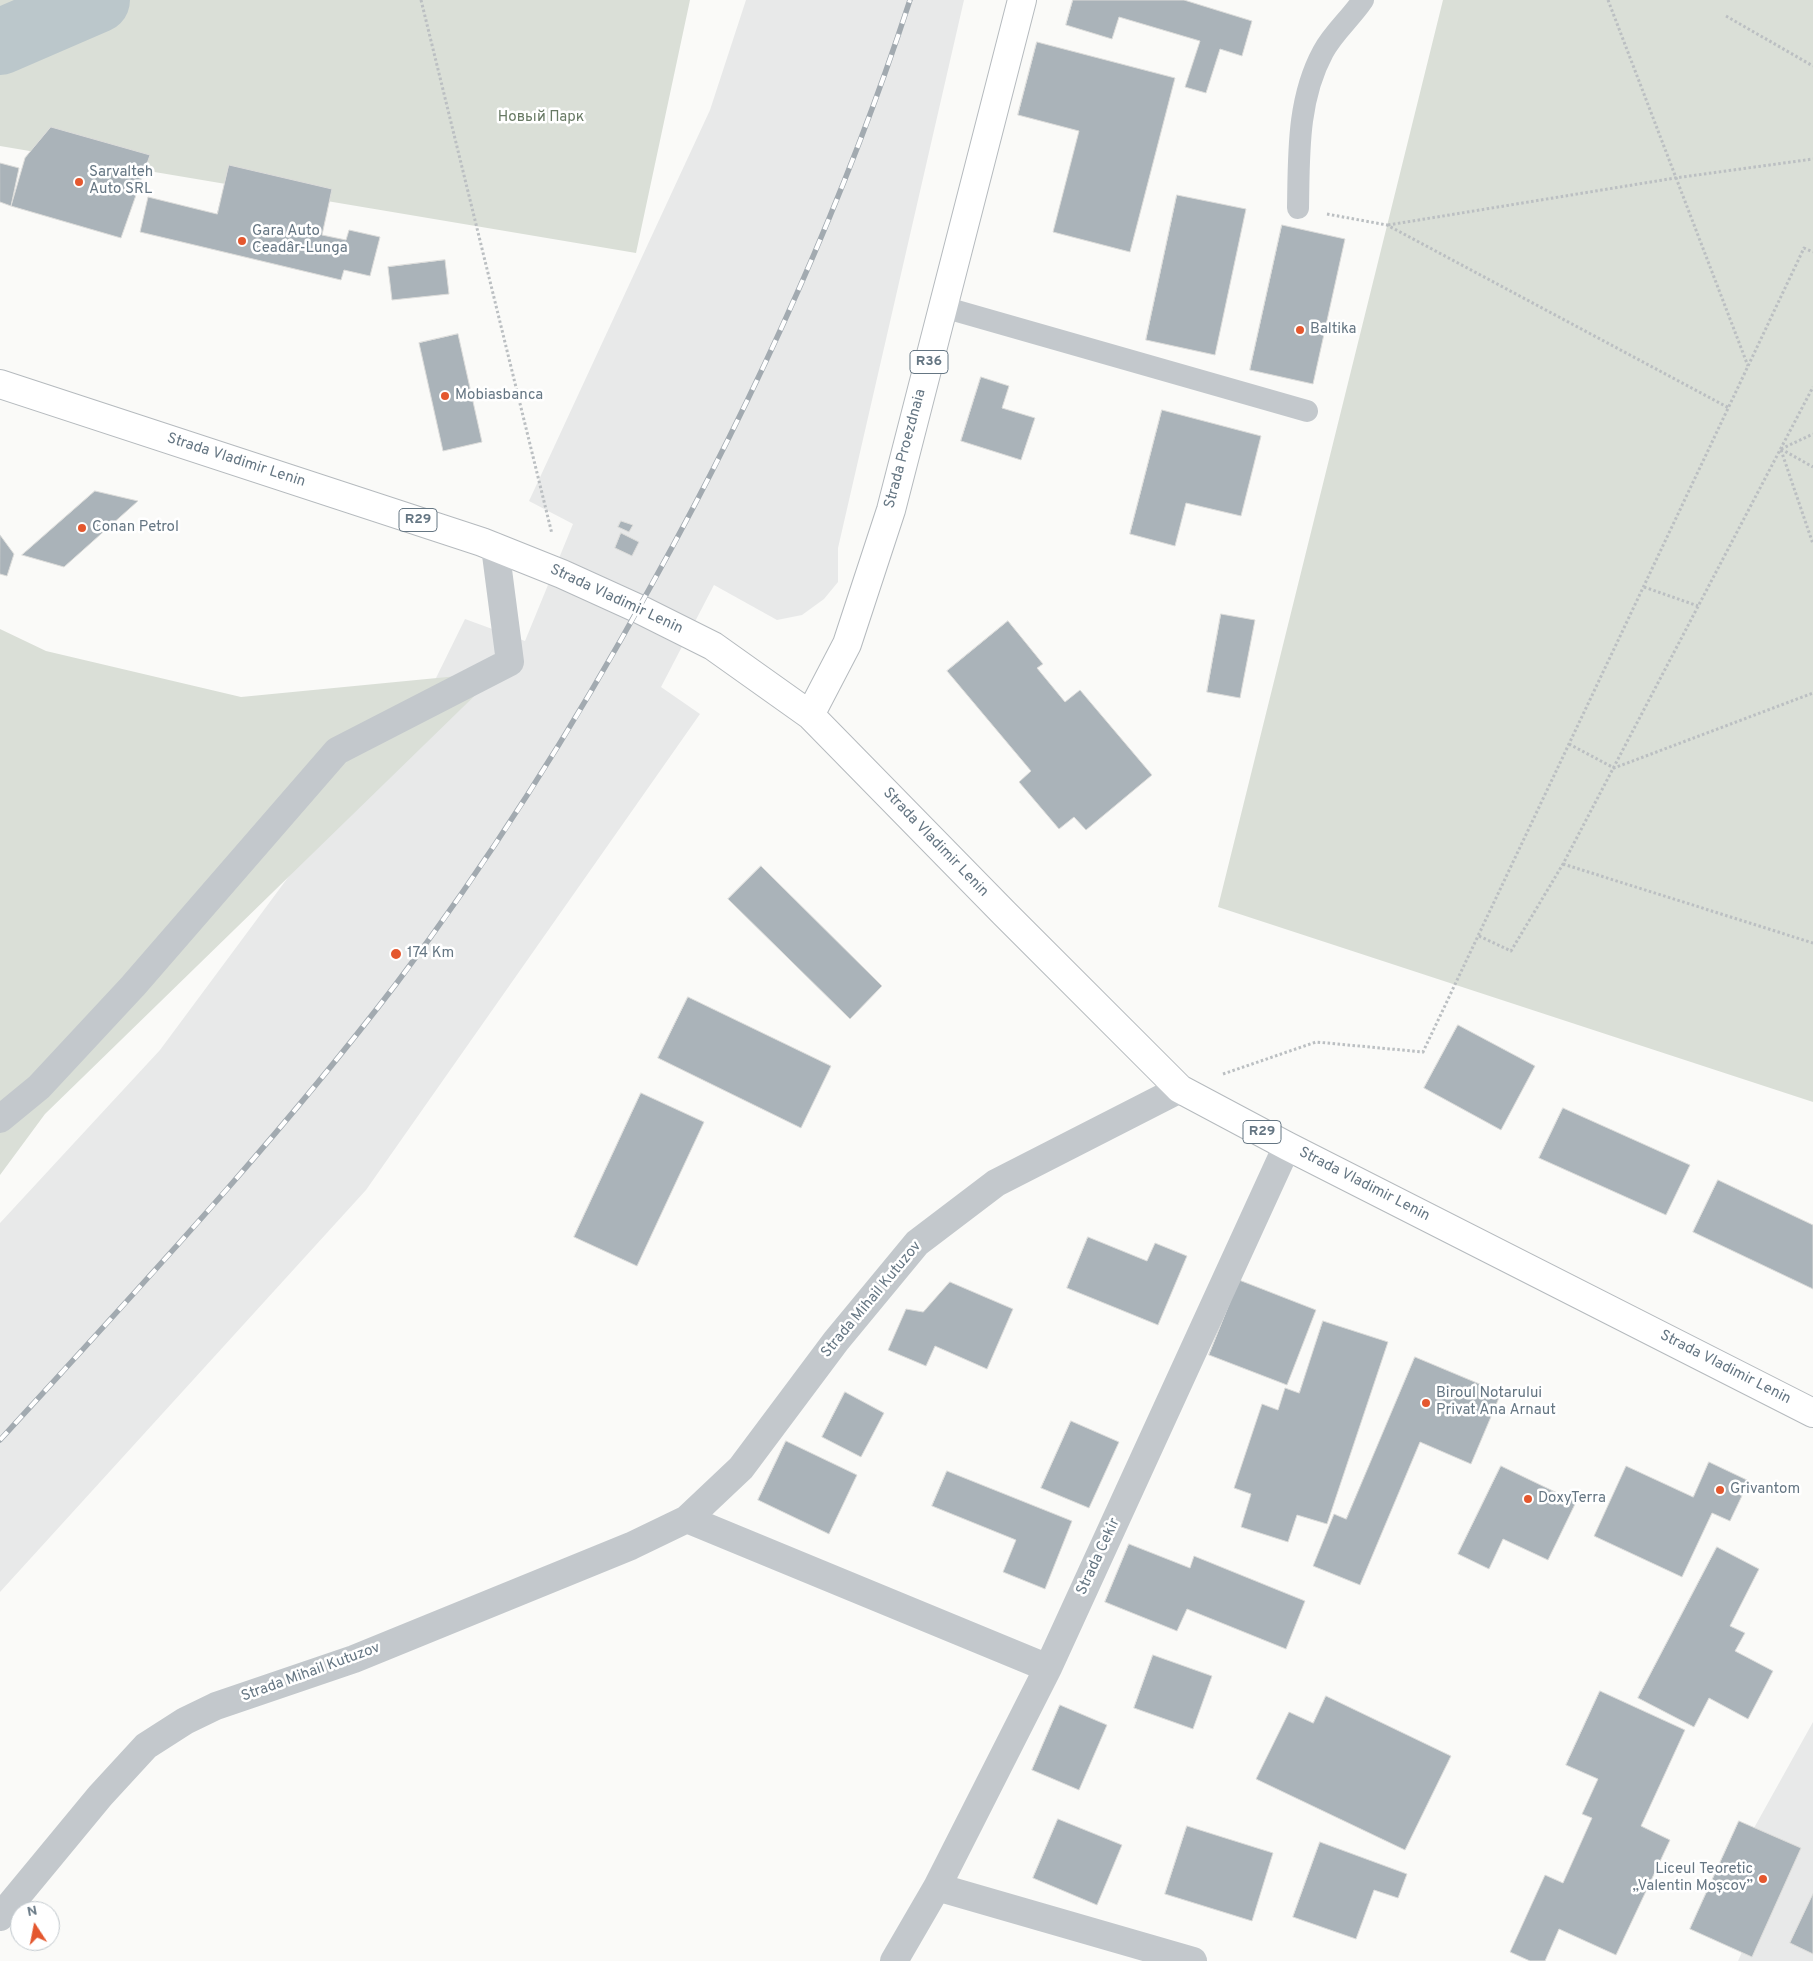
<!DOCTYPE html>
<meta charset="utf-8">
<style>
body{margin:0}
#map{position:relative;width:1813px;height:1961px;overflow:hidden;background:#fafaf8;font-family:Overpass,sans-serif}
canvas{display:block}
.north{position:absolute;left:10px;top:1901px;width:50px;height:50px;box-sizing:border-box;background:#fff;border:1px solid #c1c8cd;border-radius:50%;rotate:349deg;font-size:14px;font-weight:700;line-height:20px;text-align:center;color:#657683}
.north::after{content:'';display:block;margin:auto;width:18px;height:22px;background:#e4572e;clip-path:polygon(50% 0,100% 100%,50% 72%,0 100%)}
</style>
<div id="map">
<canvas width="1813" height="1961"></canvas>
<div class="north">N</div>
</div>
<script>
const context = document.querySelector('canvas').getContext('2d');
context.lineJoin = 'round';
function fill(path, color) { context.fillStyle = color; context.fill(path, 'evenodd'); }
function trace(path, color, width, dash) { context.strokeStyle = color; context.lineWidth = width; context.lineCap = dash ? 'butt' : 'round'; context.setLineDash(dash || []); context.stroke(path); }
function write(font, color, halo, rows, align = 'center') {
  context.font = font + ' Overpass,sans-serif'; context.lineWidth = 5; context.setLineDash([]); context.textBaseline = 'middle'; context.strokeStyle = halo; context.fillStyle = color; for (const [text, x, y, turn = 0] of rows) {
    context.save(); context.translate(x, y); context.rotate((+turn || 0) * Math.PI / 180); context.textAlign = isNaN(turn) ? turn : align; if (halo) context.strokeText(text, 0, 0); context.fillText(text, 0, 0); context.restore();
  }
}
fill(new Path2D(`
 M 746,0 L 964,0 L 838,548 L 838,582 L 824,599 L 802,615 L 777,620 L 714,585 L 661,687 L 700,714 L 366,1190 L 0,1592 L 0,1223 L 160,1050 L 436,678 L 465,619 L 525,641 L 573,524 L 529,501 L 710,110 Z
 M 1813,1722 L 1813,1961 L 1738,1961 L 1742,1952 L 1690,1929 L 1739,1821 L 1754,1828 Z`), '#e8e9e9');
fill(new Path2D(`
 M 0,0 L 690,0 L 636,253 L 0,146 Z
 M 1443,0 L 1813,0 L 1813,1102 L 1218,907 Z
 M 0,629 L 46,651 L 241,697 L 499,672 L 45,1114 L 0,1175 Z`), '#dadfd7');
trace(new Path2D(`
 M 0,42 L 97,0`), '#bbc7cb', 66);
const building = new Path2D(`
 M 1073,0 L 1184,0 L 1252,21 L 1242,56 L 1220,49 L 1206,93 L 1185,87 L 1200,41 L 1119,17 L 1112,39 L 1066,25 Z
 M 1037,42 L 1175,78 L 1130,252 L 1053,232 L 1079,131 L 1018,115 Z
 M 51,127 L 150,155 L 121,238 L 11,206 L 25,158 Z
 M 0,163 L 19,168 L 11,206 L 0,202 Z
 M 229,165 L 332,189 L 322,235 L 346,240 L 349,230 L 380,237 L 370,276 L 344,270 L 341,280 L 140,232 L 148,197 L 217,214 Z
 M 1177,195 L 1246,209 L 1215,355 L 1146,340 Z
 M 1282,225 L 1345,239 L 1313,384 L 1250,370 Z
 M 445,260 L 449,294 L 392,300 L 388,267 Z
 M 458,334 L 482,442 L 443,451 L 419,343 Z
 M 981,377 L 1009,386 L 1002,408 L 1035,418 L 1021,460 L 961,441 Z
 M 1162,410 L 1261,436 L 1241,516 L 1186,503 L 1175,546 L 1130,534 Z
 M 95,491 L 138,501 L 64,567 L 22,555 Z
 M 621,521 L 633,525 L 629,532 L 618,527 Z
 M 621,533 L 639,542 L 632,556 L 615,548 Z
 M 0,535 L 14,554 L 7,576 L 0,574 Z
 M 1221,614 L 1255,620 L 1240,698 L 1207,692 Z
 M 1008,621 L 1043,664 L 1037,668 L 1065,702 L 1080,690 L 1152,775 L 1086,830 L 1074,817 L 1059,829 L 1019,782 L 1031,771 L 947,671 Z
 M 761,866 L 882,986 L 850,1019 L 728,899 Z
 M 688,997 L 831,1066 L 801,1128 L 658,1058 Z
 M 1458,1025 L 1535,1066 L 1501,1130 L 1424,1088 Z
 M 641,1093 L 704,1122 L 637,1266 L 574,1237 Z
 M 1563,1108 L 1690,1165 L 1666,1215 L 1539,1158 Z
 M 1718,1180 L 1813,1225 L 1813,1289 L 1693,1232 Z
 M 1088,1237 L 1147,1261 L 1155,1243 L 1187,1256 L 1158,1325 L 1067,1288 Z
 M 1239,1280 L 1316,1310 L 1287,1385 L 1209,1355 Z
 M 950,1282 L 1013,1309 L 987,1369 L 935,1346 L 926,1366 L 888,1350 L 906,1309 L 923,1312 Z
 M 1323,1321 L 1388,1342 L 1327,1524 L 1297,1515 L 1288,1542 L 1241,1527 L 1251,1494 L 1234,1488 L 1262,1404 L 1278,1410 L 1285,1388 L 1299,1393 Z
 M 1415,1357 L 1501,1393 L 1471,1464 L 1420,1442 L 1360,1585 L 1313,1566 L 1334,1514 L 1346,1519 Z
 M 845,1392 L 884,1413 L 861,1457 L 822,1437 Z
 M 1071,1421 L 1119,1442 L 1089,1508 L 1041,1488 Z
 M 786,1441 L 857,1475 L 829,1534 L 758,1500 Z
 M 1709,1462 L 1749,1481 L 1730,1521 L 1712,1513 L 1682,1577 L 1594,1536 L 1626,1466 L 1693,1497 Z
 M 1501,1466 L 1576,1502 L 1548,1560 L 1503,1539 L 1489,1569 L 1458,1554 Z
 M 947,1471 L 1072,1521 L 1045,1589 L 1003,1572 L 1016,1540 L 932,1506 Z
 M 1129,1544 L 1190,1568 L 1194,1556 L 1305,1601 L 1286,1649 L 1187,1609 L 1177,1631 L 1105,1602 Z
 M 1717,1547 L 1759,1569 L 1730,1626 L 1745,1633 L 1735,1651 L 1773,1671 L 1748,1719 L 1709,1698 L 1694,1727 L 1638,1698 Z
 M 1153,1655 L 1212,1676 L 1193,1729 L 1134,1708 Z
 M 1600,1691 L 1685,1730 L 1641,1826 L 1670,1840 L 1616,1955 L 1559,1929 L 1545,1961 L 1530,1961 L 1510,1952 L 1545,1875 L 1563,1883 L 1592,1818 L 1582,1814 L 1598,1779 L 1566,1765 Z
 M 1326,1696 L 1451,1756 L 1405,1850 L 1256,1779 L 1289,1712 L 1313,1723 Z
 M 1060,1705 L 1107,1725 L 1079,1790 L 1032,1770 Z
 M 1058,1819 L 1122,1845 L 1097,1905 L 1033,1878 Z
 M 1739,1821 L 1801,1848 L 1752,1957 L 1690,1929 Z
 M 1187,1826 L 1273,1853 L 1252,1921 L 1165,1894 Z
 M 1320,1842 L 1407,1874 L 1398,1898 L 1374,1890 L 1356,1939 L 1293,1917 Z
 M 1813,1894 L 1813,1954 L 1790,1943 Z`);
fill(building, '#aab3b9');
trace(building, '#dcdcda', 1);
const primary = new Path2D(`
 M 0,384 L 482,542 L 562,574 L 639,609 L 713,646 L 810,715 L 1004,913 L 1180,1089 L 1287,1146 L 1813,1413
 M 810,715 L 847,644 L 891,510 L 1022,0`);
trace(primary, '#b5babe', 30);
trace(new Path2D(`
 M 421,0 L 552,534
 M 1608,0 L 1748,366
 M 1726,16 L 1813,66
 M 1327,214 L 1387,225 L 1729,408
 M 1388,225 L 1675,178 L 1813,159
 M 1781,449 L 1813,467
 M 1781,449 L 1813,434
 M 1781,450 L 1813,544
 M 1644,587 L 1698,606
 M 1569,744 L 1614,768 L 1813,693
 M 1563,864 L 1813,943
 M 1479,936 L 1511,951 L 1563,864 L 1813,387
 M 1223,1074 L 1316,1042 L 1423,1052 L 1804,248 L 1813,252`), '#bbbfc2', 3, [2.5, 2.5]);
trace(new Path2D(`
 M 1298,208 C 1299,155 1297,100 1323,52 C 1333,33 1351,18 1363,0
 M 943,307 L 1307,411`), '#c3c8cc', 22);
trace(new Path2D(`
 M 0,1119 L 39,1087 L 133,986 L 337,751 L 510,662 L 495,547
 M 687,1519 L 1048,1668
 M 937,1887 L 1193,1961
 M 0,1917 L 100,1796 L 146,1746 L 185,1721 L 216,1706 L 354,1659 L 631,1546 L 687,1519 L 741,1468 L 836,1341 L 917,1243 L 996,1183 L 1180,1089
 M 894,1961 L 937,1887 L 1048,1668 L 1287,1146`), '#c3c8cc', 28);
trace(primary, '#fff', 28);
const rail = new Path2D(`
 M 0,1440 C 136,1291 274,1144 396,984 C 492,857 576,723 652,584 C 755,398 844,202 910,0`);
trace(rail, '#a2aab0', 5.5);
trace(rail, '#fff', 4, [11]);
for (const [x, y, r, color] of [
 [79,182,5,"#e4572e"],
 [242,241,5,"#e4572e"],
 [1300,330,5,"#e4572e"],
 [445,396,5,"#e4572e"],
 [82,528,5,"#e4572e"],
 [396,954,6,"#e4572e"],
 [1426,1403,5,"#e4572e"],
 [1720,1490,5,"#e4572e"],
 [1528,1499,5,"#e4572e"],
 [1763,1879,5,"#e4572e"]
]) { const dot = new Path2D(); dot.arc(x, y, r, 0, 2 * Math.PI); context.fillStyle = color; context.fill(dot); trace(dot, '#fff', 2); }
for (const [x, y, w] of [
 [929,362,38],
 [418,520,38],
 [1262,1132,38]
]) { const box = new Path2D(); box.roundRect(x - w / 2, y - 11.5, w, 23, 4); context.fillStyle = '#fff'; context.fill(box); trace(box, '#657683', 1); }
write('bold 14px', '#657683', null, [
 ["R36",929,362],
 ["R29",418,520],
 ["R29",1262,1132]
]);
write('15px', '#687a64', '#fff', [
 ["Новый Парк",541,118]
]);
write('15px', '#657683', '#fff', [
 ["Sarvalteh",89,173],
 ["Auto SRL",89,190],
 ["Gara Auto",252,232],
 ["Ceadâr-Lunga",252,249],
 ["Baltika",1310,330],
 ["Mobiasbanca",455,396],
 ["Conan Petrol",92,528],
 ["174 Km",407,954],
 ["Biroul Notarului",1436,1394],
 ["Privat Ana Arnaut",1436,1411],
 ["Grivantom",1730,1490],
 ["DoxyTerra",1538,1499],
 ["Liceul Teoretic",1753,1870,"right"],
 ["„Valentin Moșcov”",1753,1887,"right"]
], 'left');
write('15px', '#657683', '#fff', [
 ["Strada Proezdnaia",906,449,-75],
 ["Strada Vladimir Lenin",236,461,18],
 ["Strada Vladimir Lenin",616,600,25],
 ["Strada Vladimir Lenin",935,843,46],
 ["Strada Vladimir Lenin",1364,1185,27],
 ["Strada Mihail Kutuzov",872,1300,-50],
 ["Strada Vladimir Lenin",1725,1368,27],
 ["Strada Cekir",1099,1557,-65],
 ["Strada Mihail Kutuzov",311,1673,-20]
]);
</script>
